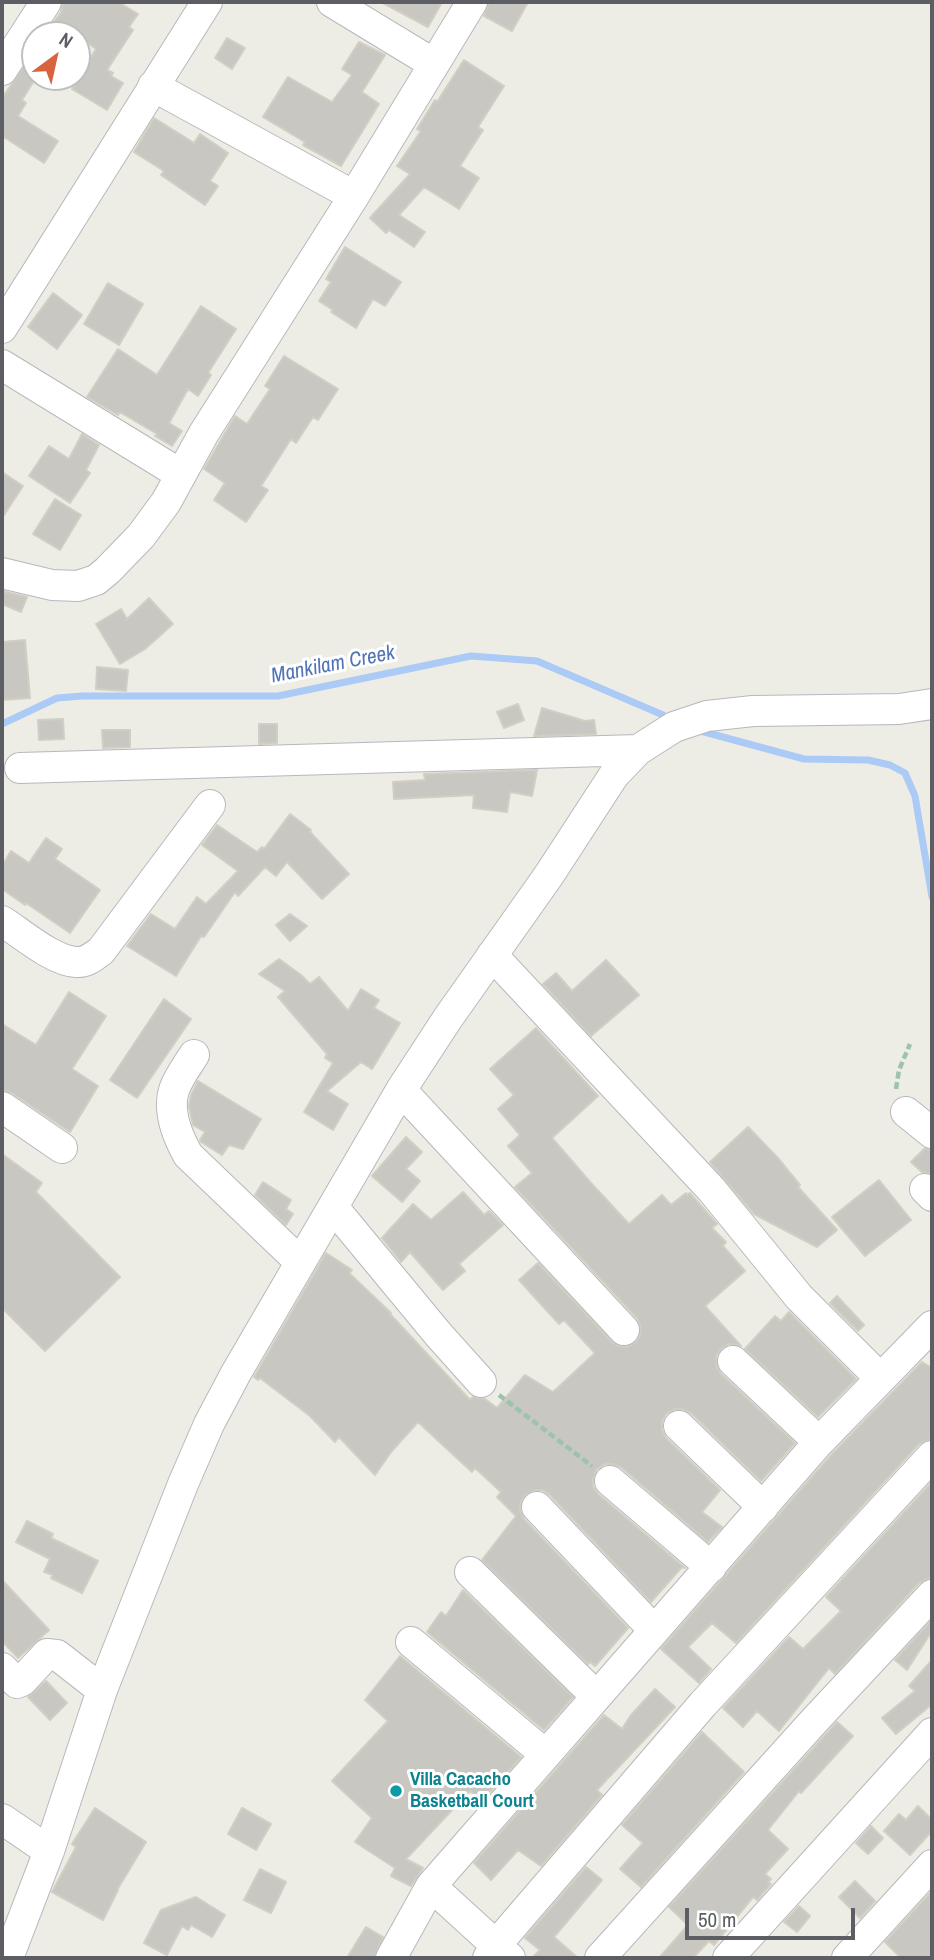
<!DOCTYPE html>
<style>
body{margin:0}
#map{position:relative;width:934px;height:1960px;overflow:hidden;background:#edede5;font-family:"Archivo Narrow",sans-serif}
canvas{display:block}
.frame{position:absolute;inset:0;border:4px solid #5c5e63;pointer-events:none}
.north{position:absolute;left:21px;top:21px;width:70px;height:70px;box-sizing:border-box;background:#fff;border:2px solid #bebfc1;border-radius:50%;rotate:33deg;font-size:19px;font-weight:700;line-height:28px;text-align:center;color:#5c5e63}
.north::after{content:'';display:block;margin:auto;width:24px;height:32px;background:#d76341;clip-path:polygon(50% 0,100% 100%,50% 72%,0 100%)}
.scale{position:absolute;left:685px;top:1908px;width:170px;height:32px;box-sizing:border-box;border:4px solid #5c5e63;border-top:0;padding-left:9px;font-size:21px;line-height:24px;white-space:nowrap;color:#5c5e63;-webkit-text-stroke:5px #fff;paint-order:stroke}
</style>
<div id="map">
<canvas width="934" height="1960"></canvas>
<div class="frame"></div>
<div class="north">N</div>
<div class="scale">50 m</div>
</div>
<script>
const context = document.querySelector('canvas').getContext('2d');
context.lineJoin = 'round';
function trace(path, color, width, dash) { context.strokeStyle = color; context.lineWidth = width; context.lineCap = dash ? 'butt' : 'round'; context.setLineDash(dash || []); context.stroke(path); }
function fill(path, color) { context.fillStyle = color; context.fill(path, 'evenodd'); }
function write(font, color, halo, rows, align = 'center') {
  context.font = font + ' "Archivo Narrow",sans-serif'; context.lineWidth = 6; context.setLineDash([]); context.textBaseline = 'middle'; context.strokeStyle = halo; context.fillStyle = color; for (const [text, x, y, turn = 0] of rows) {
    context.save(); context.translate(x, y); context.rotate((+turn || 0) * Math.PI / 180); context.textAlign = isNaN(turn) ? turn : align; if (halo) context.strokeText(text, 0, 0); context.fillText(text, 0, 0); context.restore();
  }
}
trace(new Path2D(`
 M 2,724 L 57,698 L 82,696 L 278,696 L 471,656 L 537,661 L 663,715
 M 697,730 L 804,759 L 868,760 L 890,765 L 905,773 L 915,796 L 932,897`), '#accaf6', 7);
const building = new Path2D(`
 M 63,2 L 118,2 L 138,14 L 129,27 L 133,30 L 107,70 L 113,73 L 111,76 L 123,83 L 107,110 L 72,89 L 96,49 L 77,35 L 45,35 L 61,12 Z
 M 381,2 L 442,2 L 428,27 Z
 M 489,2 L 528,2 L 512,31 L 484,16 Z
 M 227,38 L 245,48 L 232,69 L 215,58 Z
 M 359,42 L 385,55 L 362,92 L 379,104 L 341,166 L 303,145 L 305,142 L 263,117 L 288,77 L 332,102 L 352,75 L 342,69 Z
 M 35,51 L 35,79 L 22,100 L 26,103 L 18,116 L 58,141 L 44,163 L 4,137 L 2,141 L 2,98 Z
 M 464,60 L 504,86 L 478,127 L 483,130 L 460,166 L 479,178 L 459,209 L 424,187 L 399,215 L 425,232 L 414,247 L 389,230 L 386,233 L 370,218 L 410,174 L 397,166 L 421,131 L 417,129 L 435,100 L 437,102 Z
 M 154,118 L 194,143 L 200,134 L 228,153 L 210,181 L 218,186 L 205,205 L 161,175 L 164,171 L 134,152 Z
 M 345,247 L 401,282 L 385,306 L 373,299 L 356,328 L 331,312 L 333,310 L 319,301 L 331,282 L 326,279 Z
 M 108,283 L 143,304 L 119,345 L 84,324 Z
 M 53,293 L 82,315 L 57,349 L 28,327 Z
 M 201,306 L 236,329 L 208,373 L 211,375 L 198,396 L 188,389 L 169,423 L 182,431 L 172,446 L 155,436 L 157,434 L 120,412 L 118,415 L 87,397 L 118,349 L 157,375 Z
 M 284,356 L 338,389 L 318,420 L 313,417 L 296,443 L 291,439 L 261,486 L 268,490 L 246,522 L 214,500 L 225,483 L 204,469 L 235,416 L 247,424 L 270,389 L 265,386 Z
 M 82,434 L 99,445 L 86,470 L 90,473 L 70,503 L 29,476 L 49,446 L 69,459 Z
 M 2,472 L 23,486 L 2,518 Z
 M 55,499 L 81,515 L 60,550 L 33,534 Z
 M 2,591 L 27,597 L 21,612 L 2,604 Z
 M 149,598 L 173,624 L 145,649 L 120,664 L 96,624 L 121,609 L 127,619 Z
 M 25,640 L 30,698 L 2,700 L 2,642 Z
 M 97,667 L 128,670 L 126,691 L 96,689 Z
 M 518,704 L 524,720 L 504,728 L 497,712 Z
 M 542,708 L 585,721 L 594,720 L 596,734 L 534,736 Z
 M 63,719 L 64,739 L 39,740 L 38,720 Z
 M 259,724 L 277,724 L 277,743 L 259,744 Z
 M 102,730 L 130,730 L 130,747 L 103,748 Z
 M 537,770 L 532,796 L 510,792 L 507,812 L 473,808 L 474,795 L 394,799 L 393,782 L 425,780 L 424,774 Z
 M 290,814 L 311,830 L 310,832 L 349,874 L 322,899 L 287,862 L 276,876 L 265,867 L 238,896 L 235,892 L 204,937 L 201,936 L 176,976 L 127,946 L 151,914 L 175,929 L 197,897 L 206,904 L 238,871 L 202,845 L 217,825 L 257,852 L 262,847 L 264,849 Z
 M 46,838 L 62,849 L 55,859 L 100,890 L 70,933 L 26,903 L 25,905 L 2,889 L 2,866 L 11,851 L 29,863 Z
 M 290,914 L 307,926 L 290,941 L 276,925 Z
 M 279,959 L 301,975 L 310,984 L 319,977 L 348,1011 L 361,989 L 379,1000 L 374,1008 L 400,1023 L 372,1069 L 361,1062 L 327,1091 L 348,1104 L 333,1130 L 304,1112 L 333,1063 L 325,1058 L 327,1054 L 278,997 L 285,991 L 259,974 Z
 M 606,960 L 639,995 L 591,1036 L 543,984 L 556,973 L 572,991 Z
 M 69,992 L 106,1016 L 72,1069 L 98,1086 L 70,1132 L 12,1093 L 2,1090 L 2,1024 L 36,1045 Z
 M 164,999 L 191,1019 L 137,1098 L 110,1080 Z
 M 536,1028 L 598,1096 L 552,1138 L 591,1183 L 629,1224 L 662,1195 L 671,1205 L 686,1193 L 687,1195 L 690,1193 L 717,1224 L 712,1228 L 726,1242 L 723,1246 L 745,1271 L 705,1306 L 741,1346 L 729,1344 L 721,1349 L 716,1356 L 717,1367 L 721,1374 L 795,1443 L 761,1481 L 691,1413 L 683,1409 L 675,1409 L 666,1414 L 662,1422 L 662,1430 L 666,1438 L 720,1490 L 702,1512 L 722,1527 L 708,1542 L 621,1467 L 612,1464 L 605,1464 L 597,1469 L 593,1479 L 593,1486 L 598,1494 L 685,1568 L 682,1567 L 651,1602 L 550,1495 L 543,1490 L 534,1490 L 525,1495 L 521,1501 L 520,1510 L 524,1519 L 628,1628 L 595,1666 L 590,1662 L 588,1664 L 482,1560 L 516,1516 L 497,1497 L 501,1492 L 475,1468 L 472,1472 L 418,1422 L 391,1452 L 375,1475 L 339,1437 L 335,1442 L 310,1416 L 260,1378 L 258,1380 L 254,1377 L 326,1253 L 352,1270 L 349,1273 L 391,1313 L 390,1314 L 470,1400 L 473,1397 L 485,1399 L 497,1408 L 525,1375 L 553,1392 L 595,1353 L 564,1320 L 559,1324 L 519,1280 L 538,1263 L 612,1342 L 618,1346 L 627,1347 L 636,1342 L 640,1336 L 641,1327 L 637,1318 L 515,1187 L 532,1173 L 508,1146 L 520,1135 L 498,1109 L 514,1095 L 490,1069 Z
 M 198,1081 L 261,1119 L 243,1149 L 229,1145 L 222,1155 L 201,1142 L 200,1140 L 205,1132 L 193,1125 L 189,1106 L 191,1095 Z
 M 748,1127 L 777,1157 L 800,1185 L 798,1187 L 837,1230 L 817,1247 L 754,1214 L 710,1162 Z
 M 406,1137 L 422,1152 L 406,1169 L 420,1181 L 402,1202 L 372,1176 Z
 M 925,1148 L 932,1150 L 932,1174 L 922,1172 L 911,1162 Z
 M 2,1154 L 42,1183 L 36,1192 L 120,1277 L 45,1351 L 2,1308 Z
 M 879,1180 L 911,1220 L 865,1256 L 832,1217 Z
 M 263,1182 L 291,1200 L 286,1209 L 293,1214 L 286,1225 L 255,1195 Z
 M 463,1192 L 484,1215 L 489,1211 L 503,1225 L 459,1264 L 465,1271 L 443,1290 L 410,1252 L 401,1262 L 382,1238 L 413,1204 L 431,1220 Z
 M 837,1296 L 864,1325 L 858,1331 L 830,1303 Z
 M 789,1312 L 856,1379 L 818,1417 L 745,1349 L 775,1316 L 781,1321 Z
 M 922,1362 L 932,1368 L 932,1439 L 919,1444 L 736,1643 L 712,1623 L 688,1647 L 711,1669 L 699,1683 L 661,1649 L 832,1454 Z
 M 932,1482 L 932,1574 L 930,1578 L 919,1583 L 835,1674 L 829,1668 L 779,1731 L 757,1711 L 743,1727 L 723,1708 L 789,1637 L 803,1649 L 841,1611 L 826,1597 Z
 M 27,1521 L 53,1534 L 51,1538 L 98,1561 L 82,1593 L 51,1578 L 53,1575 L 44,1572 L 50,1559 L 16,1542 Z
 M 2,1580 L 49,1630 L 18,1658 L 2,1641 Z
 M 463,1590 L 573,1697 L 544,1730 L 427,1632 L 441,1612 L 446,1616 Z
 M 932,1620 L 932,1631 L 907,1670 L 895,1660 Z
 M 400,1656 L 521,1757 L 482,1801 L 470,1791 L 406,1859 L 423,1868 L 411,1886 L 391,1876 L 395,1868 L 355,1842 L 372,1818 L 332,1781 L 388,1721 L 365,1700 Z
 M 932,1660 L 932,1706 L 931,1705 L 896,1734 L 882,1718 L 915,1691 L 909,1686 Z
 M 46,1681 L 67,1703 L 50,1720 L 28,1697 Z
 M 655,1689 L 675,1707 L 597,1790 L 602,1795 L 541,1866 L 518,1850 L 491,1880 L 474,1863 L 604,1715 L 622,1729 L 631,1715 Z
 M 837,1722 L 853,1736 L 801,1793 L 799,1791 L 768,1830 L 788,1849 L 765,1874 L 771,1879 L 768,1882 L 771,1884 L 757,1900 L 753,1897 L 714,1945 L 709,1941 L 693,1958 L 659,1958 L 688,1925 L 669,1907 Z
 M 702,1732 L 744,1772 L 641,1887 L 620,1869 L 643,1843 L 622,1825 Z
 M 918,1806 L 932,1820 L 932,1831 L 910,1855 L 884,1831 L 899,1814 L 906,1820 Z
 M 95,1808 L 146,1842 L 117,1890 L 118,1890 L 103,1920 L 52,1892 L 76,1847 L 72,1844 Z
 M 242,1808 L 271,1824 L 256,1850 L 228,1834 Z
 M 871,1826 L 883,1838 L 868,1854 L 856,1843 Z
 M 586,1867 L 602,1880 L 554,1937 L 578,1958 L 532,1958 L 540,1950 L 525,1938 Z
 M 260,1869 L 286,1882 L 271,1913 L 244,1900 Z
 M 855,1881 L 875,1901 L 860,1918 L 839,1897 Z
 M 932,1891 L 932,1958 L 901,1958 L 885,1942 Z
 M 196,1897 L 225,1915 L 212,1937 L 191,1925 L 188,1930 L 182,1926 L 167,1955 L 144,1943 L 161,1910 Z
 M 799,1906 L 810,1916 L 797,1932 L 784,1922 Z
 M 366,1927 L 383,1937 L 374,1958 L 347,1958 Z`);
fill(building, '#c9c7c1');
trace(building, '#d1cfc3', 2);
const minor = new Path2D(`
 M 332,2 L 434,64
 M 2,70 L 46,2
 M 153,86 L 354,196
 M 2,328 L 207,2
 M 2,365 L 180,474
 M 2,573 L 52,585 L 78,586 L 96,580 L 107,571 L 141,536 L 166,502 L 204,433 L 354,196 L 472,2
 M 20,768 L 638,750
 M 2,921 C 21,933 53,961 76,962 C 86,963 93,957 101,951 L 210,805
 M 492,955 L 711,1189 L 799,1297 L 880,1378
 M 194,1055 C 187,1066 178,1078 174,1090 C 167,1112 178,1137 188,1155 L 300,1262
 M 401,1090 L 624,1330
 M 2,1107 L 62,1148
 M 906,1112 L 932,1133
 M 925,1189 L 932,1196
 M 333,1207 L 438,1334 L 481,1382
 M 733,1361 L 819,1442
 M 679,1426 L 763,1507
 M 610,1481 L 711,1567
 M 537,1507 L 653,1629
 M 470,1572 L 596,1696
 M 411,1642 L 545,1754
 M 2,1668 L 17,1683 L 22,1681 L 47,1654 L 57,1655 L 102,1690
 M 2,1819 L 49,1851
 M 431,1886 L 510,1958
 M 8,1958 L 49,1851 L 102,1690 L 183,1484 L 209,1424 L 236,1373 L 401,1090 L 448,1018 L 549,875 L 614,775 L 638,750 L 674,727 L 707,716 L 753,711 L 899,709 L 932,704
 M 391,1958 L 431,1886 L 819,1442 L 932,1326
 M 488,1958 L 496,1945 L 703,1704 L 932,1456
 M 600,1958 L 815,1720 L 932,1595
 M 728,1958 L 932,1733
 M 847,1958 L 932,1865`);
trace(minor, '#b7b8bd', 32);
trace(new Path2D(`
 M 896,1089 L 899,1070 L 910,1044
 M 499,1395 L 592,1466`), '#9dc3ae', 4.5, [7, 3.5]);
trace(minor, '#fff', 30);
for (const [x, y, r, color] of [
 [396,1791,7,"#0f9aa8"]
]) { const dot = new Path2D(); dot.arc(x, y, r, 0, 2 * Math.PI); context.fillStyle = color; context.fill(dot); trace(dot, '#fff', 2.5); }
write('bold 19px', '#0d838f', '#fff', [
 ["Villa Cacacho",410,1780],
 ["Basketball Court",410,1802]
], 'left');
write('italic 21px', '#5173b7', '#fff', [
 ["Mankilam Creek",333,665,-11]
]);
</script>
